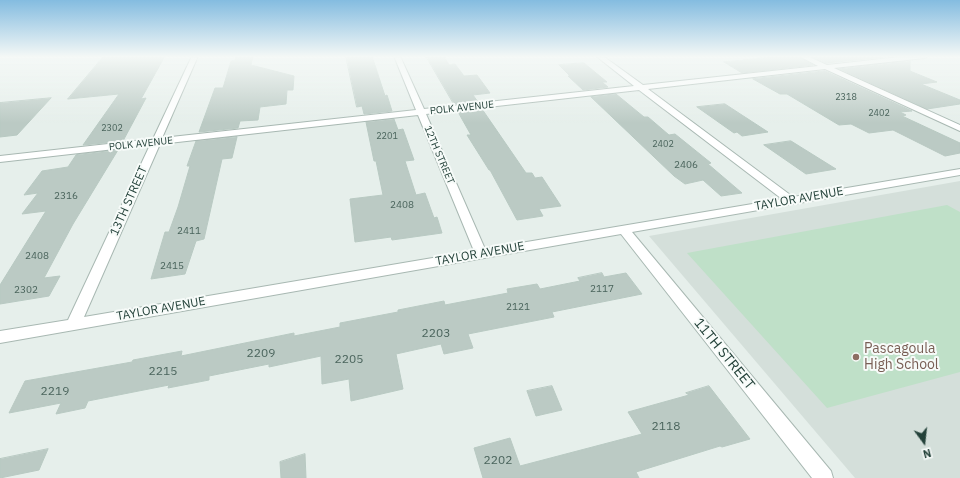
<!DOCTYPE html>
<style>
body{margin:0}
#map{position:relative;width:960px;height:478px;overflow:hidden;background:#e6efeb;font-family:"IBM Plex Sans",sans-serif}
canvas{display:block}
.north{position:absolute;left:904px;top:422px;width:40px;height:40px;-webkit-text-stroke:3px #f7fbf9;paint-order:stroke;rotate:165deg;font-size:11px;font-weight:700;line-height:16px;text-align:center;color:#24423a}
.north::after{content:'';display:block;margin:auto;width:14px;height:18px;background:#24423a;clip-path:polygon(50% 0,100% 100%,50% 72%,0 100%)}
</style>
<div id="map">
<canvas width="960" height="478"></canvas>
<div class="north">N</div>
</div>
<script>
const context = document.querySelector('canvas').getContext('2d');
context.lineJoin = 'round';
function fill(path, color) { context.fillStyle = color; context.fill(path, 'evenodd'); }
function trace(path, color, width, dash) { context.strokeStyle = color; context.lineWidth = width; context.lineCap = dash ? 'butt' : 'round'; context.setLineDash(dash || []); context.stroke(path); }
function write(font, color, halo, rows, align = 'center') {
  context.font = font + ' "IBM Plex Sans",sans-serif'; context.lineWidth = 4; context.setLineDash([]); context.textBaseline = 'middle'; context.strokeStyle = halo; context.fillStyle = color; for (const [text, x, y, turn = 0] of rows) {
    context.save(); context.translate(x, y); context.rotate((+turn || 0) * Math.PI / 180); context.textAlign = isNaN(turn) ? turn : align; if (halo) context.strokeText(text, 0, 0); context.fillText(text, 0, 0); context.restore();
  }
}
fill(new Path2D(`
 M 960,181 L 960,478 L 855,478 L 649,236 Z`), '#d4dfda');
fill(new Path2D(`
 M 947,205 L 960,212 L 960,372 L 827,408 L 687,253 Z`), '#bfe0c8');
const building = new Path2D(`
 M 104,56 L 165,56 L 141,99 L 146,98 L 123,141 L 83,145 L 119,94 L 68,99 Z
 M 236,56 L 253,56 L 251,65 L 294,76 L 293,90 L 287,90 L 286,104 L 260,107 L 258,120 L 240,121 L 238,128 L 199,132 L 215,88 L 223,88 L 231,61 L 235,60 Z
 M 346,56 L 372,56 L 385,96 L 387,95 L 392,111 L 364,114 L 362,106 L 357,107 Z
 M 426,56 L 444,56 L 449,65 L 455,64 L 464,76 L 477,75 L 490,93 L 473,95 L 478,102 L 454,104 Z
 M 785,56 L 798,56 L 813,65 L 742,73 L 724,62 Z
 M 810,56 L 895,56 L 827,63 Z
 M 910,61 L 910,71 L 937,82 L 921,84 L 960,100 L 960,104 L 927,109 L 840,69 Z
 M 584,63 L 607,82 L 602,82 L 608,87 L 583,90 L 568,76 L 570,76 L 559,65 Z
 M 825,71 L 912,111 L 900,112 L 906,115 L 902,116 L 960,143 L 960,153 L 945,156 L 893,130 L 869,133 L 851,124 L 839,125 L 787,94 L 780,94 L 753,79 Z
 M 616,94 L 644,117 L 648,117 L 669,135 L 675,134 L 711,163 L 708,164 L 742,193 L 721,196 L 703,180 L 685,184 L 674,176 L 591,97 Z
 M 51,98 L 17,135 L 0,137 L 0,103 Z
 M 725,104 L 768,132 L 742,136 L 737,132 L 734,133 L 697,107 Z
 M 482,109 L 526,173 L 532,173 L 535,178 L 542,177 L 561,206 L 539,209 L 543,216 L 517,220 L 490,170 L 489,170 L 467,135 L 471,135 L 458,112 Z
 M 394,119 L 398,130 L 403,129 L 414,160 L 405,161 L 416,195 L 425,193 L 434,218 L 437,217 L 442,233 L 392,240 L 391,237 L 355,242 L 350,199 L 383,195 L 376,161 L 374,161 L 366,122 Z
 M 237,137 L 232,158 L 222,159 L 204,239 L 196,241 L 185,274 L 151,279 L 165,232 L 169,232 L 178,207 L 190,166 L 187,166 L 196,141 Z
 M 791,141 L 836,169 L 806,174 L 764,145 Z
 M 118,150 L 73,224 L 44,278 L 60,276 L 49,296 L 0,304 L 0,285 L 46,211 L 22,214 L 38,193 L 24,195 L 42,171 L 68,167 L 76,155 Z
 M 602,273 L 604,277 L 626,273 L 642,294 L 552,312 L 554,317 L 468,334 L 473,348 L 444,354 L 441,344 L 396,354 L 403,389 L 351,401 L 349,379 L 322,384 L 321,356 L 269,367 L 269,364 L 209,376 L 209,380 L 168,388 L 169,385 L 88,401 L 85,408 L 56,414 L 61,403 L 9,413 L 25,381 L 132,362 L 133,360 L 182,351 L 181,356 L 294,333 L 294,336 L 340,327 L 340,323 L 398,312 L 398,310 L 444,301 L 445,305 L 508,293 L 507,289 L 537,284 L 540,289 L 580,281 L 578,278 Z
 M 552,386 L 562,410 L 536,416 L 527,391 Z
 M 709,386 L 750,439 L 722,447 L 720,446 L 636,472 L 639,478 L 483,478 L 474,448 L 510,438 L 520,466 L 642,434 L 628,412 L 689,395 L 686,393 Z
 M 48,449 L 39,470 L 0,478 L 0,459 Z
 M 305,454 L 306,478 L 281,478 L 280,462 Z`);
fill(building, '#bbcac4');
trace(building, '#b8c9c2', 1);
const minor = new Path2D(`
 M 192,56 L 198,56 L 162,138 L 416,110 L 394,56 L 400,56 L 424,109 L 634,86 L 596,56 L 603,56 L 643,85 L 818,66 L 799,56 L 807,56 L 827,65 L 908,56 L 928,56 L 925,58 L 834,68 L 960,125 L 960,131 L 825,69 L 648,89 L 793,197 L 960,169 L 960,175 L 632,232 L 831,471 L 833,478 L 812,478 L 621,234 L 0,343 L 0,331 L 68,320 L 150,145 L 0,162 L 0,156 L 153,139 ZM 639,90 L 782,199 L 485,249 L 426,114 ZM 418,115 L 474,251 L 84,317 L 160,144 Z`);
trace(minor, '#a8b8b2', 2);
fill(minor, '#fff');
const sky = context.createLinearGradient(0, 0, 0, 123);
sky.addColorStop(0, '#84bce0');
sky.addColorStop(0.46, '#f4f8f6');
sky.addColorStop(1, '#f4f8f600');
context.fillStyle = sky;
context.fillRect(0, 0, 960, 123);
for (const [x, y, r, color] of [
 [856,357,4,"#8d6e63"]
]) { const dot = new Path2D(); dot.arc(x, y, r, 0, 2 * Math.PI); context.fillStyle = color; context.fill(dot); trace(dot, '#f7fbf9', 1.5); }
write('9px', '#4a645c', null, [
 ["2318",846,97],
 ["2402",879,113],
 ["2302",112,128],
 ["2201",387,136],
 ["2402",663,144]
]);
write('10px', '#24423a', '#f7fbf9', [
 ["POLK AVENUE",462,108,-6],
 ["POLK AVENUE",141,144,-6],
 ["12TH STREET",439,155,67]
]);
write('10px', '#4a645c', null, [
 ["2406",686,165],
 ["2316",66,196],
 ["2408",402,205],
 ["2411",189,231],
 ["2408",37,256],
 ["2415",172,266],
 ["2117",602,289],
 ["2302",26,290],
 ["2121",518,307]
]);
write('12px', '#24423a', '#f7fbf9', [
 ["TAYLOR AVENUE",799,199,-10],
 ["13TH STREET",129,201,-66],
 ["TAYLOR AVENUE",480,254,-10],
 ["TAYLOR AVENUE",161,309,-10]
]);
write('12px', '#4a645c', null, [
 ["2203",436,334],
 ["2209",261,354],
 ["2205",349,360],
 ["2215",163,372],
 ["2219",55,392],
 ["2118",666,427],
 ["2202",498,461]
]);
write('14px', '#785e54', '#f7fbf9', [
 ["Pascagoula",864,349],
 ["High School",864,365]
], 'left');
write('14px', '#24423a', '#f7fbf9', [
 ["11TH STREET",724,354,51]
]);
</script>
